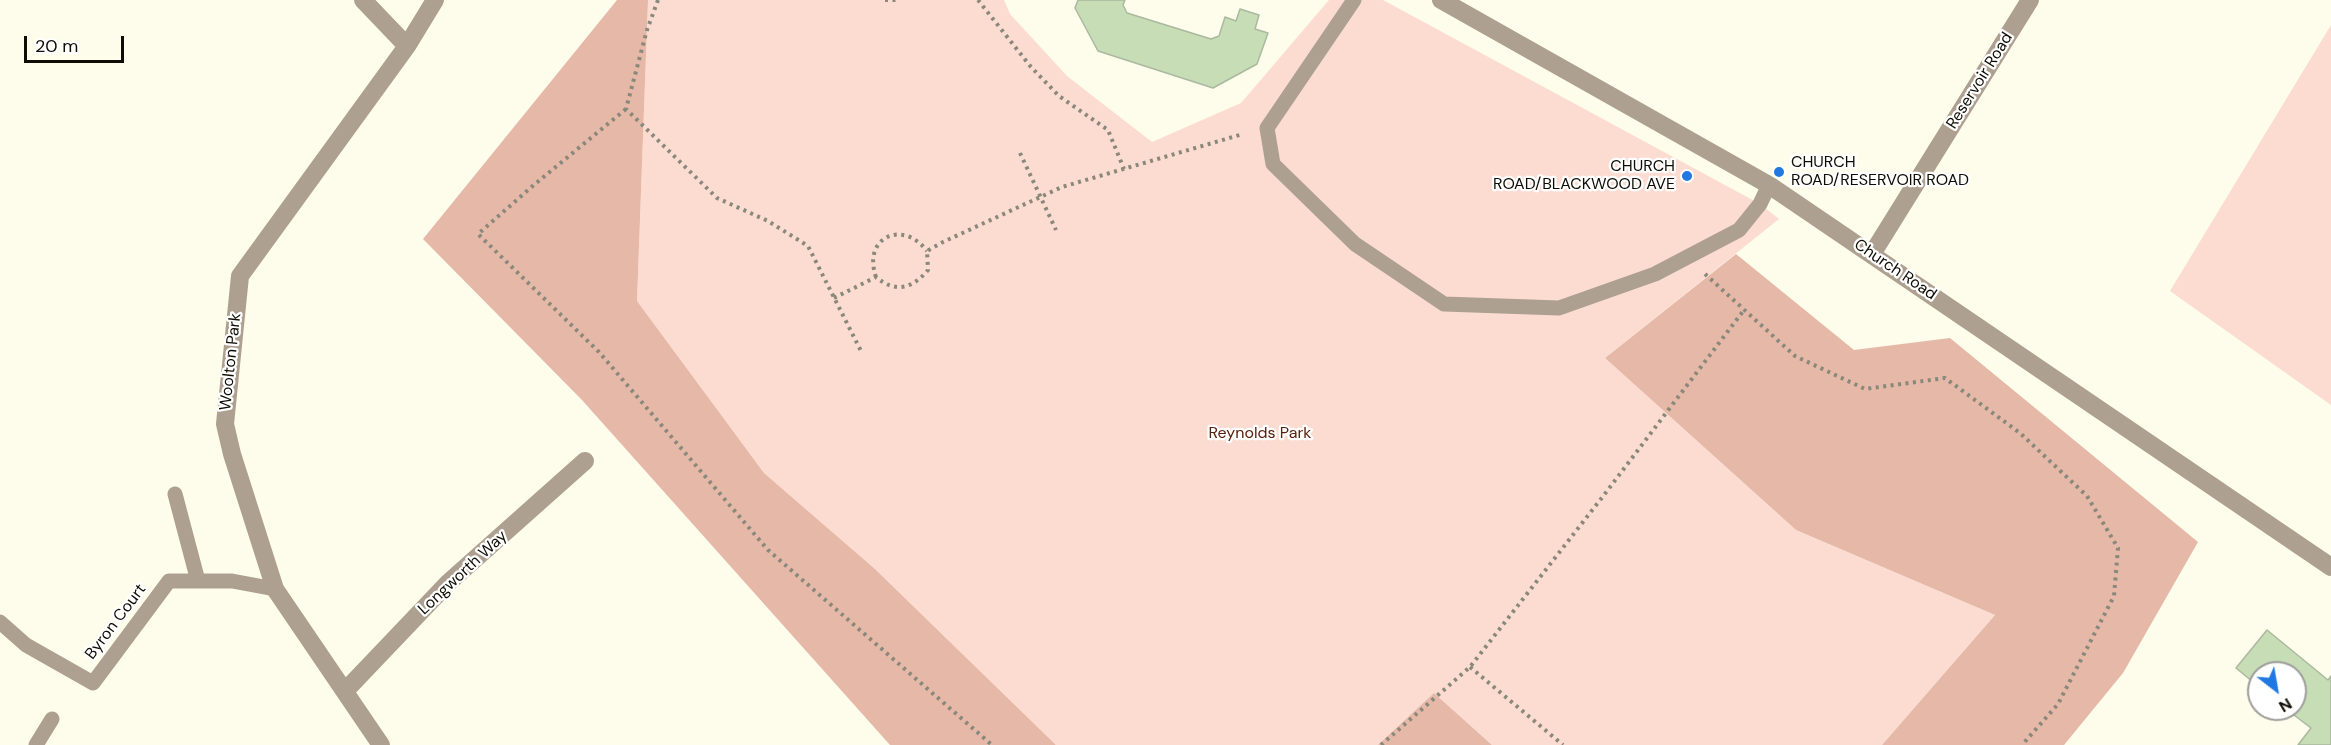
<!DOCTYPE html>
<style>
body{margin:0}
#map{position:relative;width:2331px;height:745px;overflow:hidden;background:#fefcea;font-family:"DM Sans",sans-serif}
canvas{display:block}
.north{position:absolute;left:2247px;top:661px;width:60px;height:60px;box-sizing:border-box;background:#fff;border:2px solid #9f9e9b;border-radius:50%;rotate:149deg;font-size:16px;font-weight:700;line-height:24px;text-align:center;color:#0e0d04}
.north::after{content:'';display:block;margin:auto;width:21px;height:27px;background:#2178e2;clip-path:polygon(50% 0,100% 100%,50% 72%,0 100%)}
.scale{position:absolute;left:24px;top:36px;width:100px;height:27px;box-sizing:border-box;border:3px solid #0e0d04;border-top:0;padding-left:8px;font-size:18px;line-height:21px;white-space:nowrap;color:#0e0d04;-webkit-text-stroke:4px #fff;paint-order:stroke}
</style>
<div id="map">
<canvas width="2331" height="745"></canvas>
<div class="north">N</div>
<div class="scale">20 m</div>
</div>
<script>
const context = document.querySelector('canvas').getContext('2d');
context.lineJoin = 'round';
function fill(path, color) { context.fillStyle = color; context.fill(path, 'evenodd'); }
function trace(path, color, width, dash) { context.strokeStyle = color; context.lineWidth = width; context.lineCap = dash ? 'butt' : 'round'; context.setLineDash(dash || []); context.stroke(path); }
function write(font, color, halo, rows, align = 'center') {
  context.font = font + ' "DM Sans",sans-serif'; context.lineWidth = 4.5; context.setLineDash([]); context.textBaseline = 'middle'; context.strokeStyle = halo; context.fillStyle = color; for (const [text, x, y, turn = 0] of rows) {
    context.save(); context.translate(x, y); context.rotate((+turn || 0) * Math.PI / 180); context.textAlign = isNaN(turn) ? turn : align; if (halo) context.strokeText(text, 0, 0); context.fillText(text, 0, 0); context.restore();
  }
}
fill(new Path2D(`
 M 648,0 L 1004,0 L 1010,14 L 1067,76 L 1152,142 L 1241,103 L 1329,0 L 1383,0 L 1760,204 L 1779,219 L 1605,358 L 1796,530 L 1995,615 L 1882,745 L 1492,745 L 1434,693 L 1383,745 L 1056,745 L 875,569 L 764,473 L 637,301 Z
 M 2331,25 L 2331,405 L 2170,291 Z`), '#fcdcd1');
fill(new Path2D(`
 M 617,0 L 648,0 L 637,301 L 764,473 L 875,569 L 1056,745 L 890,745 L 582,400 L 423,239 Z
 M 1736,254 L 1854,350 L 1950,338 L 2198,542 L 2123,673 L 2064,745 L 1882,745 L 1995,615 L 1796,530 L 1605,358 Z
 M 1434,693 L 1492,745 L 1378,745 Z`), '#e5b8a8');
const building = new Path2D(`
 M 1078,0 L 1125,0 L 1123,5 L 1127,13 L 1211,39 L 1219,36 L 1225,17 L 1236,21 L 1240,9 L 1259,15 L 1255,29 L 1268,33 L 1257,64 L 1213,88 L 1098,51 L 1075,8 Z
 M 2267,630 L 2328,680 L 2331,676 L 2331,745 L 2298,745 L 2311,728 L 2286,709 L 2295,709 L 2295,673 L 2259,673 L 2259,687 L 2236,668 Z`);
fill(building, '#c6ddb6');
trace(building, '#aab99f', 1.5);
trace(new Path2D(`
 M 658,0 L 647,30 L 626,109 L 717,198 L 768,221 L 808,246 L 862,353
 M 885,0 L 897,0
 M 978,0 L 1031,67 L 1059,96 L 1108,130 L 1124,169
 M 626,109 L 535,184 L 478,234 L 599,352 L 768,550 L 992,745
 M 1020,153 L 1056,230
 M 1705,274 L 1795,356 L 1865,389 L 1945,378 L 2020,433 L 2087,496 L 2118,548 L 2114,596 L 2058,704 L 2022,745
 M 876,277 C 862,237 903,219 927,251
 M 834,298 L 876,277 C 896,294 913,288 928,270 L 927,251 L 943,242 L 1062,187 L 1243,134
 M 1470,667 L 1563,745
 M 1381,745 L 1470,667 L 1604,495 L 1744,310`), '#89887a', 4, [3, 4.5]);
trace(new Path2D(`
 M 1354,0 L 1267,128 L 1273,164 L 1355,244 L 1444,304 L 1559,308 L 1655,274 L 1739,230 L 1760,204 L 1769,185
 M 175,494 L 198,581
 M 0,622 L 26,645 L 93,683 L 169,581 L 232,581 L 275,589
 M 36,745 L 52,719`), '#ada091', 15);
trace(new Path2D(`
 M 363,0 L 407,46
 M 1441,0 L 1769,185 L 2331,567
 M 1872,254 L 2030,0
 M 346,690 L 448,583 L 585,461
 M 381,745 L 275,589 L 232,454 L 225,424 L 240,276 L 407,46 L 435,0`), '#ada091', 18);
for (const [x, y, r, color] of [
 [1779,172,6,"#2178e2"],
 [1687,176,6,"#2178e2"]
]) { const dot = new Path2D(); dot.arc(x, y, r, 0, 2 * Math.PI); context.fillStyle = color; context.fill(dot); trace(dot, '#fff', 2); }
write('16px', '#0e0d04', '#fff', [
 ["Reservoir Road",1980,81,-58],
 ["Church Road",1895,270,34],
 ["Woolton Park",231,362,-84],
 ["Longworth Way",463,573,-43],
 ["Byron Court",116,622,-53]
]);
write('16px', '#0e0d04', '#fff', [
 ["CHURCH",1791,163],
 ["ROAD/RESERVOIR ROAD",1791,181],
 ["CHURCH",1675,167,"right"],
 ["ROAD/BLACKWOOD AVE",1675,185,"right"]
], 'left');
write('16px', '#58210d', '#fff', [
 ["Reynolds Park",1260,434]
]);
</script>
